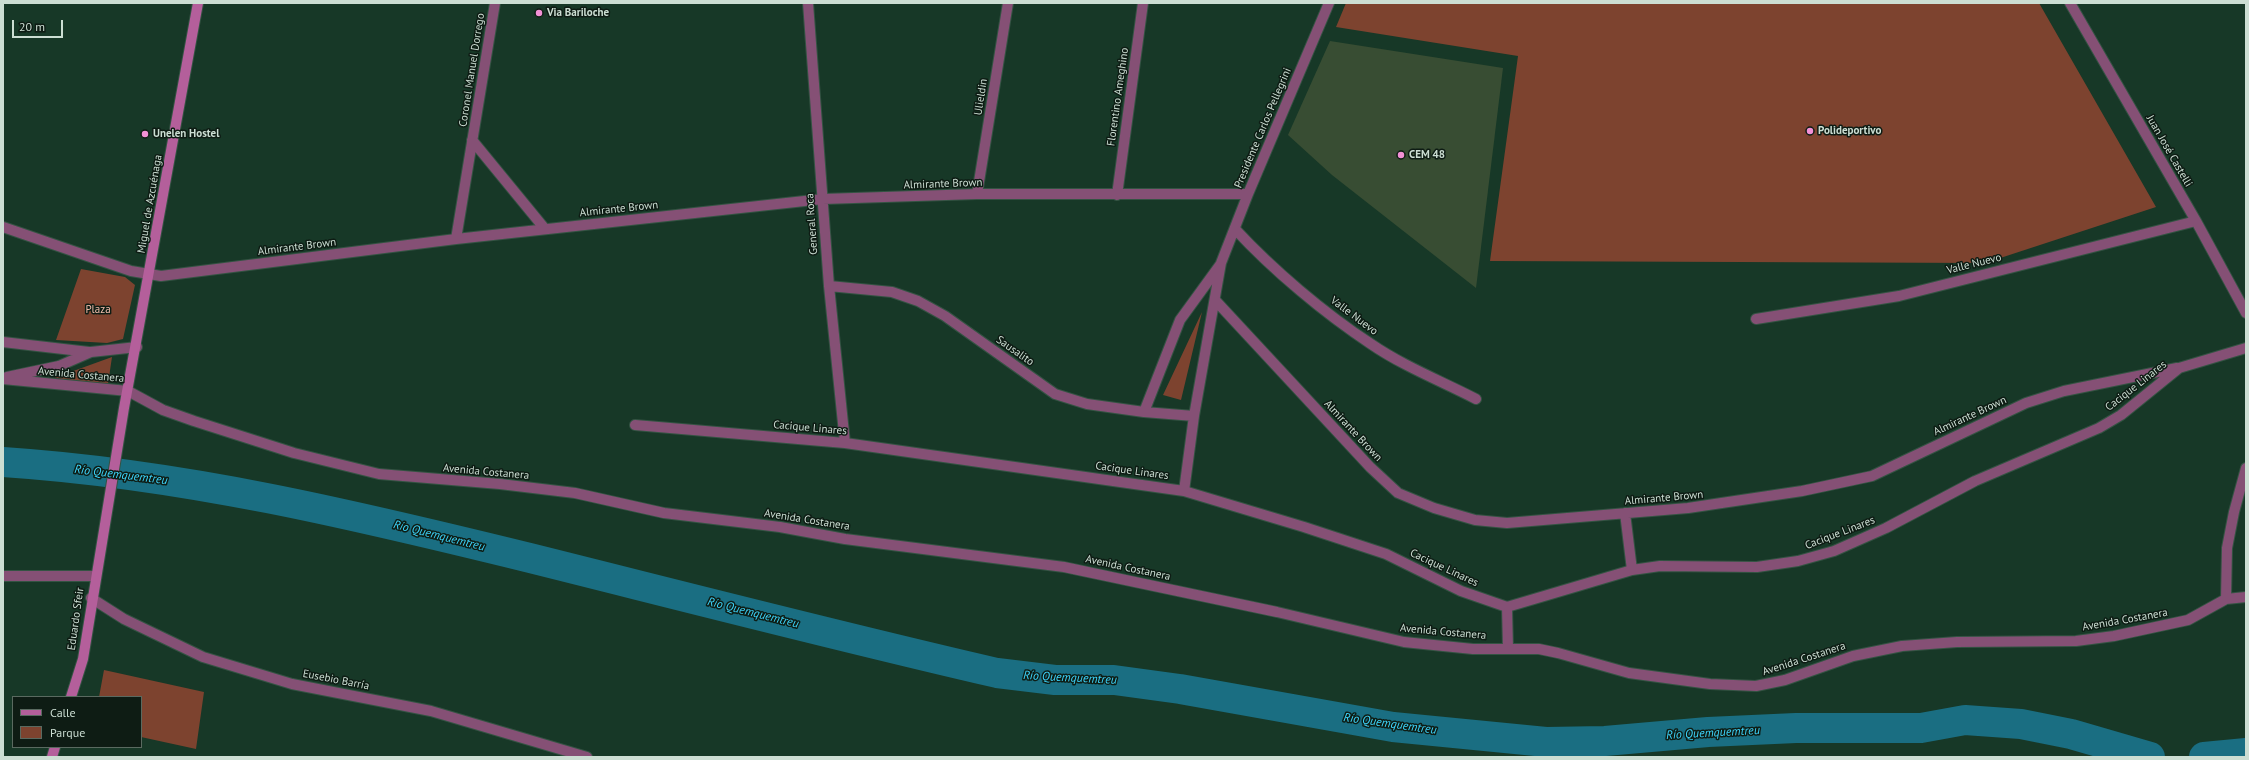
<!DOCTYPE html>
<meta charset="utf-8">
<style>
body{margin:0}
#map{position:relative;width:2249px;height:760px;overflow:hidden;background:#173827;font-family:"PT Sans",sans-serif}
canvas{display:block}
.frame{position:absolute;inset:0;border:4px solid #ccded3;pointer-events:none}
.legend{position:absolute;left:12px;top:696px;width:130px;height:52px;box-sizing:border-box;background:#0e1c14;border:1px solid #5a6a60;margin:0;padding:5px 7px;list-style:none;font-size:12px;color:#ccded3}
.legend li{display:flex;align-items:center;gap:8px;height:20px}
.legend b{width:20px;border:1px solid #5a6a60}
.scale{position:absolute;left:12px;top:20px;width:51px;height:18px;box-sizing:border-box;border:2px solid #ccded3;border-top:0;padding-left:5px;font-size:12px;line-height:14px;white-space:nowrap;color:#ccded3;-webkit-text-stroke:3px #0e1c14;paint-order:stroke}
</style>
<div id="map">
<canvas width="2249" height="760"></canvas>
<div class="frame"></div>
<ul class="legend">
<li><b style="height:5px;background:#b45f9b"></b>Calle</li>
<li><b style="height:11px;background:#7d432f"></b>Parque</li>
</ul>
<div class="scale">20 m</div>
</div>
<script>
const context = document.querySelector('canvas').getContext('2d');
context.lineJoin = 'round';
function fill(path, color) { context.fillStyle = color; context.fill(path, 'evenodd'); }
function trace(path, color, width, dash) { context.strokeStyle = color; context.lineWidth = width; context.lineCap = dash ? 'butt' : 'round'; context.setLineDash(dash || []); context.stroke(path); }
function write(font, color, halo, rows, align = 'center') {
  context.font = font + ' "PT Sans",sans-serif'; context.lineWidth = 3; context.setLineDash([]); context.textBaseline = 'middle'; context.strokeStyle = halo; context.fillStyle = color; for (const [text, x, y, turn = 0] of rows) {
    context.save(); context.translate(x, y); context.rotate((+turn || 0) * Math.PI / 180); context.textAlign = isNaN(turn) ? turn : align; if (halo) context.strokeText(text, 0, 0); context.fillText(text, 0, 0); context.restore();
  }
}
fill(new Path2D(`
 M 1346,3 L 2039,3 L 2156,207 L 1985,263 L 1490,261 L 1518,56 L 1336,27 Z
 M 81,269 L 125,277 L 135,285 L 123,339 L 107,343 L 56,340 Z
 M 1202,312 L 1181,400 L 1163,395 Z
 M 112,357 L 108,384 L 54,378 Z
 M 104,670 L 204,692 L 196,749 L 141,737 L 141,697 L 99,697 Z`), '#7d432f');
trace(new Path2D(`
 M 3,462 C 184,474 355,515 530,558 C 686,597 841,637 997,673 L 1055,680 L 1114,680 L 1180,689 L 1393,727 L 1546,742 L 1605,741 L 1708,732 L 1796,728 L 1921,728 L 1965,720 L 2021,724 L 2071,734 L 2150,757
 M 2204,757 L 2246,753`), '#1a6e82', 30);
fill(new Path2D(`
 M 1330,41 L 1503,68 L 1476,288 L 1332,175 L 1288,135 Z`), '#384d33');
const street = new Path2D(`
 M 808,3 L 829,286 L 845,443
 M 2070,3 L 2196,221 L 2246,313
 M 472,140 L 545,229
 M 977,194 L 1008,3
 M 1117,195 L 1143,3
 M 3,227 L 131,271 L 161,276 L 456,239 L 823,199 L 977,194 L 1248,194
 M 1235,229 C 1273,270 1324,313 1371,344 C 1403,366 1441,381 1476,399
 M 456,239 L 495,3
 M 829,286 L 892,292 L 918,301 L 945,316 L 1055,394 L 1087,404 L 1144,412 L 1194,416
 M 1215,300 L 1370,467 L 1398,493 L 1434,508 L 1475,520 L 1507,523 L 1688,508 L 1802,491 L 1872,476 L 2026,403 L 2064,391 L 2177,368
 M 1756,319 L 1899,296 L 2196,221
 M 3,342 L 89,352
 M 7,377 L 59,366 L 91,352 L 137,347
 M 3,379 L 128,391 L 163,410 L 194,421 L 294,453 L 379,474 L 500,484 L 575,493 L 664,513 L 780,527 L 845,539 L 1064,567 L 1277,612 L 1404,642 L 1473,649 L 1539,649 L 1558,653 L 1629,673 L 1710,684 L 1756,686 L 1785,680 L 1853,656 L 1902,646 L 1957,642 L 2076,641 L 2114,636 L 2188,620 L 2226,599 L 2246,597
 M 1144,412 L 1180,320 L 1220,265
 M 635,425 L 845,443 L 1184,491 L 1304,527 L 1386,554 L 1461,591 L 1507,607 L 1632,570 L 1660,566 L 1757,567 L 1798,561 L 1834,551 L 1886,528 L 1975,481 L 2099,428 L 2121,415 L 2179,368 L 2246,348
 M 1184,491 L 1194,416 L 1221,263 L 1248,194 L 1329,3
 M 1625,513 L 1632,570
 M 3,576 L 95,576
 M 91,598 L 124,619 L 203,657 L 292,684 L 431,711 L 587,757
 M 2226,599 L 2227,548 L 2234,512 L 2246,468
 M 1507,607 L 1508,649`);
const secondary = new Path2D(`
 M 71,697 L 83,659 L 124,408 L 198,3
 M 52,757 L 55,747`);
trace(street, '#345343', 12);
trace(secondary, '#345343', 12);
trace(street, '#855075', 10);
trace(secondary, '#b45f9b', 10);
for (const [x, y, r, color] of [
 [539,13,4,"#f391d6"],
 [1810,131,4,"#f391d6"],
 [145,134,4,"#f391d6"],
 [1401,155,4,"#f391d6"]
]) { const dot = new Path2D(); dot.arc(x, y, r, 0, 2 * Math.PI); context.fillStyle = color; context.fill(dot); trace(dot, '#0e1c14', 1.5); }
write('bold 11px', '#ccded3', '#0e1c14', [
 ["Via Bariloche",547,13],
 ["Polideportivo",1818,131],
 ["Unelen Hostel",153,134],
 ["CEM 48",1409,155]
], 'left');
write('11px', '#ccded3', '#0e1c14', [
 ["Coronel Manuel Dorrego",472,70,-81],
 ["Ulieldin",981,97,-81],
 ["Florentino Ameghino",1118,97,-82],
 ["Presidente Carlos Pellegrini",1263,128,-67],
 ["Juan José Castelli",2169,151,60],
 ["Almirante Brown",943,184,-2],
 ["Miguel de Azcuénaga",150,204,-80],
 ["Almirante Brown",619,209,-6],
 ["General Roca",812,224,-94],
 ["Almirante Brown",297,247,-7],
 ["Valle Nuevo",1974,264,-14],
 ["Valle Nuevo",1354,316,37],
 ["Sausalito",1015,351,35],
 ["Avenida Costanera",81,375,5],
 ["Cacique Linares",2136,386,-38],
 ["Almirante Brown",1970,416,-25],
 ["Cacique Linares",810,428,5],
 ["Almirante Brown",1353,431,47],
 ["Cacique Linares",1132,471,8],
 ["Avenida Costanera",486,472,5],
 ["Almirante Brown",1664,498,-5],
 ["Avenida Costanera",807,520,9],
 ["Cacique Linares",1840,533,-21],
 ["Avenida Costanera",1128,568,12],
 ["Cacique Linares",1444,568,25],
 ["Eduardo Sfeir",76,619,-82],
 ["Avenida Costanera",2125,620,-10],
 ["Avenida Costanera",1443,632,5],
 ["Avenida Costanera",1804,659,-18],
 ["Eusebio Barría",336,680,11]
]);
write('11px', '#f3beac', '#0e1c14', [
 ["Plaza",98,310]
]);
write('italic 12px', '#3dd5fc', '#0e1c14', [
 ["Río Quemquemtreu",121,475,7],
 ["Río Quemquemtreu",439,536,14],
 ["Río Quemquemtreu",753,613,14],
 ["Río Quemquemtreu",1070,678,3],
 ["Río Quemquemtreu",1390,724,8],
 ["Río Quemquemtreu",1713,733,-3]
]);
</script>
